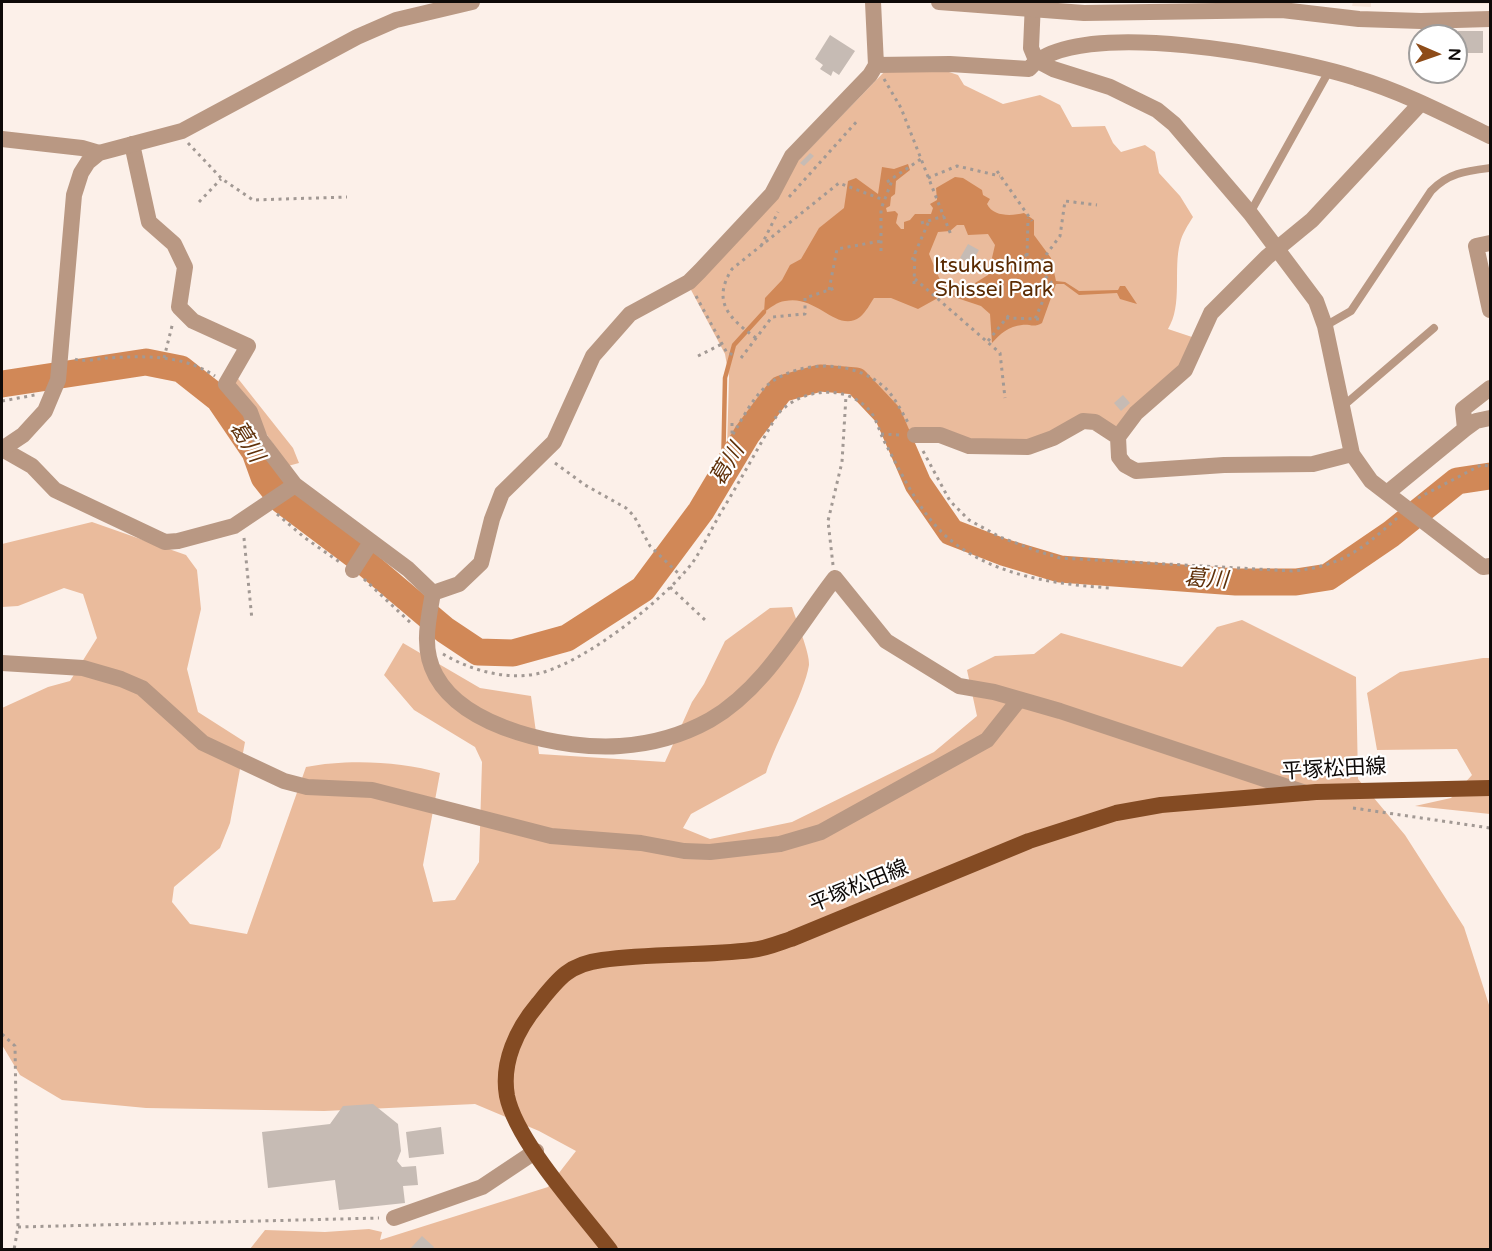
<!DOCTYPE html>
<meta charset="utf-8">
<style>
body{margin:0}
#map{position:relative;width:1492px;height:1251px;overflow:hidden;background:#fcf0e9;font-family:"Varela Round",sans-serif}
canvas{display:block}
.frame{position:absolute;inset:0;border:3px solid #0e0a08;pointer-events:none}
.north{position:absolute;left:1408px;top:24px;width:60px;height:60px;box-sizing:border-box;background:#fff;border:2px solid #9f9d9c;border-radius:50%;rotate:92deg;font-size:16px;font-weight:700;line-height:24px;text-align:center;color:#0e0a08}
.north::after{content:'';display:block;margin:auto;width:21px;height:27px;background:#8e4c19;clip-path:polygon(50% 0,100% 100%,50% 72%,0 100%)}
</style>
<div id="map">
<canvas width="1492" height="1251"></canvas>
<div class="frame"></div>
<div class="north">N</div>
</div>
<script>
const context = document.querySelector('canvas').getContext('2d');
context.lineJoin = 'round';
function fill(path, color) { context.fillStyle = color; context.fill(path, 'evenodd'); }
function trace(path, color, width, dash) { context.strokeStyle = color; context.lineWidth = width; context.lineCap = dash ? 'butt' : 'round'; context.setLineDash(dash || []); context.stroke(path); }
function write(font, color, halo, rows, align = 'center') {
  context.font = font + ' "Varela Round","Noto Sans JP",sans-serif'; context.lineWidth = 4.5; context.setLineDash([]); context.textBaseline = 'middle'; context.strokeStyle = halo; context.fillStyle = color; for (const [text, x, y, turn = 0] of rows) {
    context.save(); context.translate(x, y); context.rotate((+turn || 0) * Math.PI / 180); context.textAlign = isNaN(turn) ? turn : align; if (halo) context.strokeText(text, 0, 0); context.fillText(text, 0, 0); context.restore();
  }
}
fill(new Path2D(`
 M 1353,2 L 1490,2 L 1490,4 L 1371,2 L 1371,7 L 1352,6 Z`), '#f6e3d7');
fill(new Path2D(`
 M 885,71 L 949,72 L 958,75 L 964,85 L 1003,104 L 1040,95 L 1060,105 L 1072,127 L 1105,126 L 1113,143 L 1121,152 L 1145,145 L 1155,152 L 1159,173 L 1180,196 L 1193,217 C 1188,225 1182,234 1180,243 C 1173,269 1183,305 1168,329 L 1195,338 L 1182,370 L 1116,428 L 1096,419 L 1031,442 L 972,442 L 909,431 C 902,420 896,409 889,399 C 858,362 792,360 760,397 C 747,411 738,432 727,448 L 729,377 L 725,354 L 690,288 L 787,172 Z
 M 236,376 L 293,448 L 299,463 L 288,466 L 234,386 Z
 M 92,522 L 186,555 L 197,570 L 201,609 L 187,669 L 198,712 L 245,742 L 230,823 L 220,848 L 174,887 L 172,902 L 190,924 L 247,934 L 306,767 C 346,759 401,761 440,773 L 423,865 L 433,902 L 455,900 L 479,862 L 482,762 L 475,747 L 414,710 L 384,675 L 403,643 L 480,688 L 531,696 L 539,754 L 665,762 L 692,702 L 704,684 L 725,641 L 770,608 L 792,607 C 796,620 810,653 809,665 C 804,695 776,741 766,773 L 691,814 L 683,828 L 710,839 L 792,822 L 934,752 L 977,716 L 967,670 L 995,656 L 1034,654 L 1061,633 L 1182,667 L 1217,627 L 1242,620 L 1356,677 L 1358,779 L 1405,835 L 1464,927 L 1490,1008 L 1490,1249 L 250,1249 L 265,1230 L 325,1232 L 369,1229 L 382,1232 L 380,1240 L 548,1187 L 576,1151 L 539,1131 L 475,1104 L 324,1111 L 146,1108 L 62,1100 L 20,1075 L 2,1045 L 2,708 L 48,687 L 70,681 L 97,638 L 83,594 L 64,588 L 18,606 L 2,607 L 2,544 Z
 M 1483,658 L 1490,658 L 1490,814 L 1415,806 L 1451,798 L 1472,775 L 1457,749 L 1377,750 L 1367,693 L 1400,672 Z`), '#eabb9c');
fill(new Path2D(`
 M 908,164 L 910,170 L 896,181 L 895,194 L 891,197 L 890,206 L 886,208 L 887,212 L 895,211 L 898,214 L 896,223 L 901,229 L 904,229 L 904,222 L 910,220 L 915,214 L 931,214 L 933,208 L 930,204 L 937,200 L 936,188 L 955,177 L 963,178 L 982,190 L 983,195 L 990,199 L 987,204 C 993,217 1012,216 1024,213 L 1034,220 L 1034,235 L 1051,258 L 1056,281 L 1065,282 L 1079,291 L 1118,290 L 1120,286 L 1125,286 L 1137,304 L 1120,299 L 1117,293 L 1079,295 L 1064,284 L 1056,284 L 1042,323 C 1034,328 1030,324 1022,325 C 1009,326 1000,334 992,343 L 990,314 L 981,306 L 945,294 L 918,309 L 891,298 L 874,298 C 870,304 866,312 860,317 C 837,334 817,294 785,301 C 777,302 770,308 764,312 L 765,298 L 782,280 L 790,265 L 801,259 L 819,228 L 844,208 L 848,181 L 856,178 L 878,194 L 882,167 L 894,169 ZM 957,225 L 964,225 L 968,235 L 988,234 L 995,245 L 988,275 L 967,288 L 940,280 L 929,254 L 938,232 L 950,231 Z`), '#d18857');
trace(new Path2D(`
 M 723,473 L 725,378 L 734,345 L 764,312`), '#d18857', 4.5);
trace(new Path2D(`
 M 2,384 L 146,362 L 181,369 L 219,399 L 255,452 L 264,477 L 283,501 L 368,565 L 445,630 L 478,652 L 513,653 L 567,638 L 643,589 L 701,511 L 747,434 L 781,389 L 820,378 L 856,381 L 888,415 L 918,484 L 951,532 L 1003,552 L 1060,569 L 1236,582 L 1296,582 L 1328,577 L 1391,534 L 1457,481 L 1490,476`), '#d18857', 27);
fill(new Path2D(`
 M 1458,31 L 1483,31 L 1483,53 L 1467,53 L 1467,46 L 1458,46 Z
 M 830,35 L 855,51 L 839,75 L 833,71 L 831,76 L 820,69 L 823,65 L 815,59 Z
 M 810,153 L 814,156 L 804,166 L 800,163 Z
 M 968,244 L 979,250 L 971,264 L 960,258 Z
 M 1123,395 L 1130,403 L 1121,411 L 1114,403 Z
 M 373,1104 L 398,1124 L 401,1151 L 397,1161 L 402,1167 L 416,1166 L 418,1185 L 403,1186 L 405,1203 L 339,1210 L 335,1180 L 268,1188 L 262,1132 L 330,1124 L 343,1106 Z
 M 441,1127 L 444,1154 L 409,1158 L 406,1132 Z
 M 422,1236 L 434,1247 L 432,1250 L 409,1250 Z`), '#c6bbb4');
trace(new Path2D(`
 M 884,79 L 901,108 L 951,235
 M 188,143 L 222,179 L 253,200 L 347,197
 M 997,171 L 1032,221
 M 928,178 L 957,166 L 1000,176
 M 887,182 L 921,159
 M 789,197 L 858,120
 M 199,202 L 221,179
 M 921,223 L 944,216
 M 761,246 L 778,212
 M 881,251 L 881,209 L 893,178
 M 1025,254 L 1051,282 L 1035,319
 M 1027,256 L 1028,218
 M 912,260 L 929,221
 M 1037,267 L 1060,236 L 1065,201 L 1097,205
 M 915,279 L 1000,353 L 1005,398
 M 914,284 L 915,253
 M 829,290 L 837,249 L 881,241
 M 696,296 L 727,353 L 735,355
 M 1006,318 L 1040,319
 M 756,338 C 730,319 711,302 732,269 L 839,183 L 884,200
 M 988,341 L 1009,315
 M 698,356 L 722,344
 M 164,358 L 173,322
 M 741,358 L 772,317 L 805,314 L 805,298 L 835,288
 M 75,359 C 81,362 97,359 106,358 C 144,356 182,354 215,376
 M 2,401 L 35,395
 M 732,423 L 732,436 C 743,418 753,396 770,383 C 801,360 853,360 883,386 C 894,395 901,411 909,424
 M 881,434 L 901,435
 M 923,451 L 950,501 L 969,520 L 1000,537 L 1037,551 L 1060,558 L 1292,571 C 1340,567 1363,549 1397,518
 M 555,463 L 585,485 L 626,508 L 634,516 L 650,546 L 681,576
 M 1418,498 L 1481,465 L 1490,466
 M 277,514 L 305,538 L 341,563
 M 244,538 L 252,620
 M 833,565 L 828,521 L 842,462 L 846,396
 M 364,579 L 413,625
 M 670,587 L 705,620
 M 443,654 C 472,671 511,682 544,672 C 590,658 664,600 693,562 C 703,547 711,530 720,514 C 740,481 758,448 777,415 C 799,389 845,382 870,411 C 876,418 879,430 883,439 C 901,472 919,513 948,538 C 993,576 1054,584 1110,588
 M 1353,808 L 1490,828
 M 2,1034 L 15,1046 L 18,1227 L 14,1250
 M 18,1227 L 379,1218`), '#a29994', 3, [3, 4.5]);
trace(new Path2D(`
 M 1250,213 L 1329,71
 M 1325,326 L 1351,311 L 1431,191 C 1448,173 1466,171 1490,168
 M 1342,407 L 1434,328`), '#b99883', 8);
trace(new Path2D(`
 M 1033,2 L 1031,48 L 1036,60 L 1053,69 L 1110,87 L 1157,110 L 1174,124 L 1250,213 L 1316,301 L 1325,326 L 1352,454 L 1371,481 L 1483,567 L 1490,566
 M 876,65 L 950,64 L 1029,69 C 1074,14 1294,58 1356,78 C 1403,92 1447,115 1490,136
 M 2,139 L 82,148 L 99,153
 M 132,144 L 149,222 L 174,244 L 185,267 L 179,307 L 193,321 L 248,346 L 226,384 L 250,412 L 260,439 L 295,485 L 408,569 L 433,593
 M 1490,243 L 1476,246 L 1490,310
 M 1465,429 L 1463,409 L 1490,388
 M 915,435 L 940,435 L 969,446 L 1028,447 L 1053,438 L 1083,421 L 1095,422 L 1118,437
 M 2,449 L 32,466 L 55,490 L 165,542 L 178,541 L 234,526 L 295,485
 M 1352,454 L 1313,464 L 1224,465 L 1136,471 L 1125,465 L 1119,457 L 1118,437 L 1136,413 L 1185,370 L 1211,313 L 1267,257 L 1312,220 L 1421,103
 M 1387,493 L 1465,429 L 1476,421 L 1490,418
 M 353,570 L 371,542
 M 433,593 C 428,621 421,649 436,676 C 465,729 564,750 620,746 C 651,744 683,735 710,720 C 765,688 797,627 835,578 L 886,641 L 959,686 L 994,692 L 1060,711 L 1306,793
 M 433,593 L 459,584 L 481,563 L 492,519 L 502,493 L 554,442 L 593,356 L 630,314 L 689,282 L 700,271 L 772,194 L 792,156 L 870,75 L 876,65 L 873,2
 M 2,663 L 83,668 L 121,679 L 142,688 L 203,743 L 284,781 L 307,787 L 372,790 L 551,836 L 641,843 L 684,851 L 710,852 L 780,844 L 821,832 L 987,740 L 1018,701
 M 394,1218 L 482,1187 L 536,1151`), '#b99883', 16);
trace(new Path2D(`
 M 939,2 L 1084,13 L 1282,10 L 1359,19 L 1421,21 L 1490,19
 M 2,449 L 23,435 L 45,411 L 58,380 L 74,195 L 81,173 L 88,162 L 99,153 L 182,131 L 357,37 L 396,20 L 472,2`), '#b99883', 16);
trace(new Path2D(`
 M 610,1250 C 581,1212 516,1141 507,1096 C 501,1062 517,1029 538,1004 C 558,979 569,964 602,960 C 652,953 703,956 752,950 C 765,949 779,943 791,939 L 1029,841 L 1116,813 L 1161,805 L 1316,792 L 1490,788`), '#844b23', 16);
write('21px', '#5a2b03', '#fff', [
 ["Itsukushima",994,266],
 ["Shissei Park",994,290]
]);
write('21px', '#0e0a08', '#fff', [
 ["平塚松田線",1334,770,-3],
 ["平塚松田線",859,887,-22]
]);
write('italic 22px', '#5f3009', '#fff', [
 ["葛川",246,442,58],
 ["葛川",728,465,-59],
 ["葛川",1206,580,4]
]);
</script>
